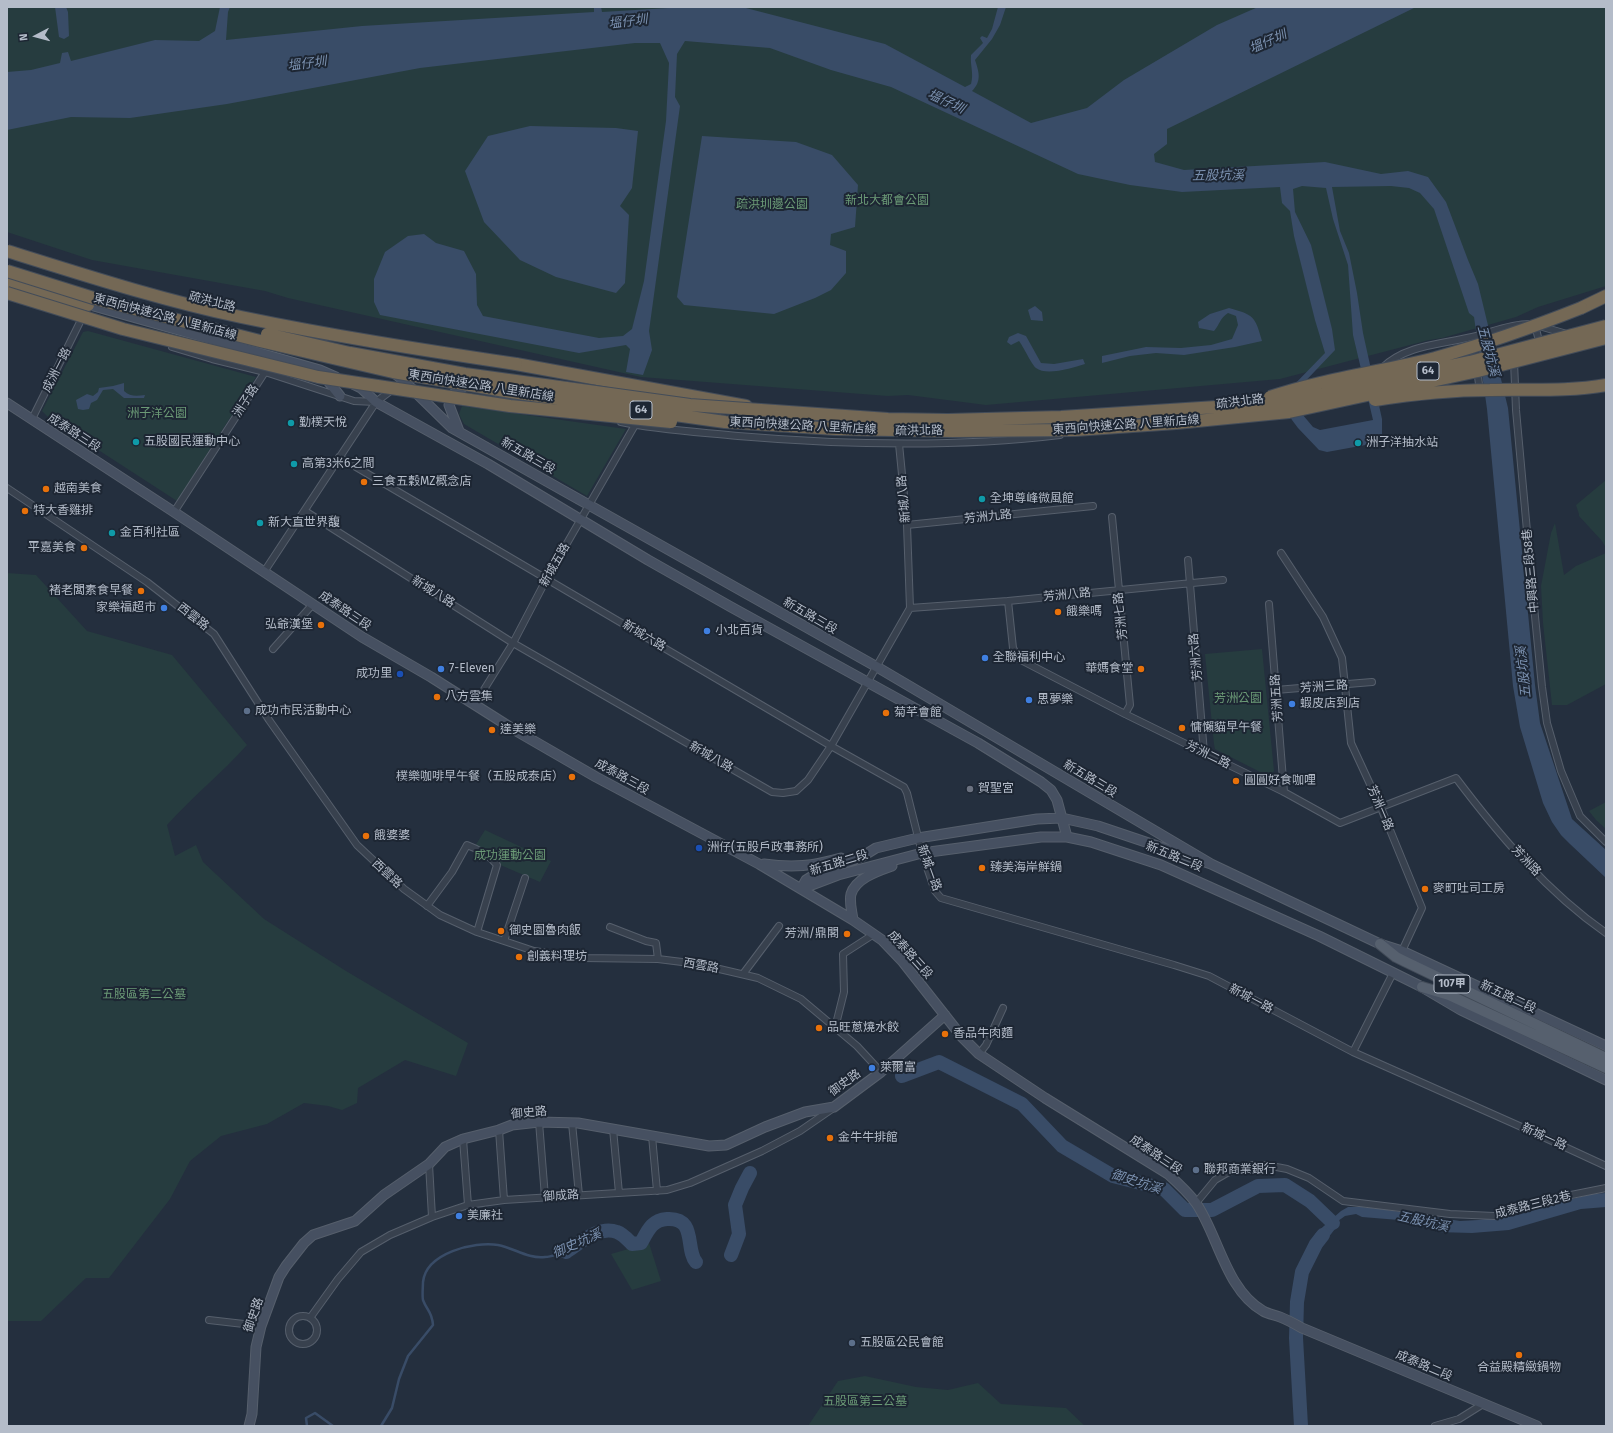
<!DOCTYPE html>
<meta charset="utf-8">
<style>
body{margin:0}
#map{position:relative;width:1613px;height:1433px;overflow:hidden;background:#242f3e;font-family:"Fira Sans",sans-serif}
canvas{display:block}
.frame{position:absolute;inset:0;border:8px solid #b4bcc9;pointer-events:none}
.north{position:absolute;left:16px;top:16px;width:40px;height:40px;-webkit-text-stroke:3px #1d2633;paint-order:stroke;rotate:264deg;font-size:11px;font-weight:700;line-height:16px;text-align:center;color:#b4bcc9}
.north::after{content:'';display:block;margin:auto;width:14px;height:18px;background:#b4bcc9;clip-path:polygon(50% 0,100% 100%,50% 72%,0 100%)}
</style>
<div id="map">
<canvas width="1613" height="1433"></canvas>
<div class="frame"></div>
<div class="north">N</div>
</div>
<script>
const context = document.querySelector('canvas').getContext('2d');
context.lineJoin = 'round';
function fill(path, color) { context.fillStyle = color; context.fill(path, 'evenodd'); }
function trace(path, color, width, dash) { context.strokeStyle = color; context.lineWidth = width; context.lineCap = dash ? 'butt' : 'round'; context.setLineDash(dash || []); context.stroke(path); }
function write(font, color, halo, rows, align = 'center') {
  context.font = font + ' "Fira Sans","Noto Sans TC",sans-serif'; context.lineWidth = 4; context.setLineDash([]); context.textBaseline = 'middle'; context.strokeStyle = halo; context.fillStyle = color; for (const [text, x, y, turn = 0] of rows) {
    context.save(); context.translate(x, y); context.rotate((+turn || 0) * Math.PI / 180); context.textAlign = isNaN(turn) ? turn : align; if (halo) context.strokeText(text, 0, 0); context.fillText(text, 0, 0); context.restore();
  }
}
fill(new Path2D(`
 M 7,7 L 1606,7 L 1606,286 L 1538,307 L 1516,317 L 1442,338 L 1429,340 L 1280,379 L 986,405 L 908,395 L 888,396 L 641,377 L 288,298 L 265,291 L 92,260 L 7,232 Z
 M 88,331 L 256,377 L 177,501 L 49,418 L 42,411 L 83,332 Z
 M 462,406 L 626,429 L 587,496 L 464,424 L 459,414 Z
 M 1606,480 L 1606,548 L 1602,541 L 1579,516 L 1579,514 L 1576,505 Z
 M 1555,523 L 1564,575 L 1576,566 L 1606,553 L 1606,684 L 1567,705 L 1552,705 L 1543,623 L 1541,586 L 1551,533 Z
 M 7,573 L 36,575 L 87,631 L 172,655 L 247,745 C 222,773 192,797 167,825 L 175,856 L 196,845 L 203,862 L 264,919 L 346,971 L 468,1043 L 456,1076 L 405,1060 L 358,1088 L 357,1103 L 342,1110 L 328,1106 L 304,1103 L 267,1124 L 221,1136 L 190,1161 L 170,1199 L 109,1278 L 86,1278 L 41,1321 L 7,1321 Z
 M 1262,649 L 1274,771 L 1270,776 L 1266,775 L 1215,749 L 1214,744 L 1205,654 Z
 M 1606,802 L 1606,829 L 1596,820 L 1589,811 Z
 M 485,830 L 551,861 L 540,882 L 498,864 L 475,846 Z
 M 649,1243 L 661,1281 L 632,1290 L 611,1254 Z
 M 865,1376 L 916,1387 L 948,1390 L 978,1383 L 1001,1404 L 1066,1408 L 1085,1426 L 808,1426 L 838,1381 Z`), '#263c3f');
fill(new Path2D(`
 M 55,7 L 66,7 L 68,12 L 69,36 L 64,39 L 59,37 Z
 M 220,7 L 230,7 L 228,12 L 226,40 L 362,26 L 594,12 L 594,7 L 601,7 L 602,12 L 685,7 L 742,7 L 885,44 L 965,87 L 971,84 C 974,73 970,66 971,55 L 983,43 L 980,38 L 982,36 L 987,38 L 992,29 L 998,7 L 1006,7 L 1000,25 L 992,39 L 975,60 C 979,72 982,81 972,91 L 1031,123 L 1087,108 L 1124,80 L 1217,25 L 1258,7 L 1416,7 L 1167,129 L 1167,144 L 1154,154 L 1155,162 L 1184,170 L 1325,162 L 1381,174 L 1408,171 L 1428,177 L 1446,202 L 1468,260 L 1478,284 L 1508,408 L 1535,685 L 1540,723 L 1572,819 L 1606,850 L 1606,878 L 1570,844 L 1561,835 L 1552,822 L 1543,803 L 1520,727 L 1513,686 L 1487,409 L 1474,317 L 1469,313 L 1434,209 L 1420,193 L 1409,188 L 1391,186 L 1332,187 L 1340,231 L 1349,253 L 1357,293 L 1363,333 L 1382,419 L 1382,442 L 1327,452 L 1319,450 L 1298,428 L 1292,420 L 1289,414 L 1289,390 L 1325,353 L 1315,320 L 1294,236 L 1290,211 L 1282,203 L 1280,187 L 1182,192 L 1130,185 L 1078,174 L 891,87 L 831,70 L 770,48 L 685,41 L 677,54 L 675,97 L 680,106 L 649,331 L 652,350 L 643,375 L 626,372 L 630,349 L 626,345 L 579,353 L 380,315 L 374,302 L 374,279 L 385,252 L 408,236 L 424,234 L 436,243 L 464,251 L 476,274 L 477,305 L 483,316 L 599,338 L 623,336 L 632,329 L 644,281 L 666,121 L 669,63 L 660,43 L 635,43 L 420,68 L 227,104 L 130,118 L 71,117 L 7,130 L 7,72 L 31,70 L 60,63 L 62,53 L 68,52 L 71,61 L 155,40 L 199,41 L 215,31 ZM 1302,186 L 1326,188 L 1333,219 L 1348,265 L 1353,335 L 1373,420 L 1320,430 L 1313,427 L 1297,408 L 1296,391 L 1335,350 L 1332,329 L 1311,245 L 1295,212 L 1293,189 Z
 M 530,126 L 616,128 L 638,131 L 632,188 L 620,206 L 629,215 L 625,283 L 616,293 L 556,277 L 520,260 L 484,222 L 465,171 L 488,136 Z
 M 702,136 L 796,142 L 832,155 L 858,185 L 855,227 L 831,234 L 830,245 L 846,251 L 846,273 L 831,290 L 815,298 L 774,314 L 684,305 L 677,297 Z
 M 1035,306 L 1042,312 L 1043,321 L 1031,320 L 1028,310 Z
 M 1229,308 C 1254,315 1255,316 1262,341 L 1235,347 L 1184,355 L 1156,353 L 1130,356 L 1102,363 L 1102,356 L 1146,347 L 1181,348 L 1211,345 L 1232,339 L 1238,325 L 1236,316 L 1228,313 C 1220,318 1220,324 1214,331 L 1199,328 L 1198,322 L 1210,314 Z
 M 1018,333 L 1026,336 L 1041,363 L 1054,364 L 1083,359 L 1085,364 C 1073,368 1046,376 1036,368 C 1032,365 1023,346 1019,341 L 1011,345 L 1007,342 L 1009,337 Z
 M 124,383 L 124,391 C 130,397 137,396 145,395 L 144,398 L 124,398 L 113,389 L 103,390 L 97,400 L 91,403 L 89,409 L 83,410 L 78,409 L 76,400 L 87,394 L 93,396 L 98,392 L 99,388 L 113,386 Z
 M 1606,1193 L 1606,1207 L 1581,1209 L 1509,1230 L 1472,1233 L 1437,1232 L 1431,1227 L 1399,1220 L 1362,1217 L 1356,1214 L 1345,1216 L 1338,1221 L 1335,1229 L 1317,1252 L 1308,1245 L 1316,1233 L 1341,1211 L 1348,1207 L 1362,1207 L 1381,1209 L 1460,1221 L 1478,1220 L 1518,1215 L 1560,1202 L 1592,1194 Z`), '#394c67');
trace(new Path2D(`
 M 307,1426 L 306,1418 L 315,1413 L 333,1426
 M 381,1426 L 392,1408 L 399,1379 L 408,1356 L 433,1325 C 432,1311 427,1311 423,1300 C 422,1295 423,1287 423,1282 C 426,1253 474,1241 498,1245 C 514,1248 528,1259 545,1257 C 552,1257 559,1253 566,1252`), '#394c67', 2.5);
trace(new Path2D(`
 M 902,1076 L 939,1062 L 1022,1104 L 1062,1146 L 1113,1176 L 1164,1189 L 1185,1210 L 1212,1210 L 1258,1186 L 1285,1185 L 1310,1201 L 1333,1223
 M 566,1252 C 580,1243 599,1225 617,1232 C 623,1234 628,1240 632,1244 L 641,1243 C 648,1230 652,1220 667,1219 C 697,1217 685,1249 696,1262
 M 731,1255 L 739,1234 L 735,1205 L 742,1188 L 750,1173
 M 1301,1426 L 1296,1338 L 1297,1302 L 1302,1272 L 1316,1244 L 1323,1235`), '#394c67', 14);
const street = new Path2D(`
 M 1535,325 L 1540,345
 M 1539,326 L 1567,334
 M 172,347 L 212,359 L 265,372 L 354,401 L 376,402 L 393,389
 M 1514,361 L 1516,410 L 1532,586 L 1542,687 L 1547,723 L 1561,771 L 1580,816 L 1606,842
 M 1382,368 C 1405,345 1442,344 1472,337 C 1490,333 1509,324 1529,324
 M 1477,369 L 1480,392
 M 499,396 L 531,403
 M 32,419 L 81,320
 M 621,422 C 659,430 699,432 738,436 C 845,445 953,448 1060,435
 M 339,457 L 831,746 L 904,787 L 907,793 L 922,853 L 935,891 L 941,898 L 1174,965 L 1209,976 L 1353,1052 L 1526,1129 L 1606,1166
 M 7,488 L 147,582 L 214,634 L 269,720 L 357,845 L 404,889 L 440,915 L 477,932 L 534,951 L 584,958 L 658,959 L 698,964 L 758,978 L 801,999 L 857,1046 L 881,1072
 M 305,511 L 513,643 L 772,792 L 783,793 L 796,791 L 808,780 L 831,746 L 910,608 L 907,525 L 899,444
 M 174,512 L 265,372
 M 1112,517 L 1130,705 L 1125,714
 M 907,525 L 1093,506
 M 1281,553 L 1323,617 L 1342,658 L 1351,743 L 1381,808 L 1422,908 L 1402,951
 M 1188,560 L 1204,753
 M 264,572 L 376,402
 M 1008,601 L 1013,648 L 1019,659 L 1125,714 L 1284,792 L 1340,823 L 1456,778 C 1499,835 1547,892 1606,933
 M 1269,604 L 1284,792
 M 910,608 L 1008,601 L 1223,580
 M 273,649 L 313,604
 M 1276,690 L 1372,682
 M 475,704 L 513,643 L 547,578 L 635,425
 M 427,906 L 452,872 L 467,845 C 478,849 490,856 497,865 L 477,932
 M 610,927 L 646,941 L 656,943 L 658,959
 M 504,941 L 525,878
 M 743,974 L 779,926
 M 835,1028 L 844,992 L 843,954 L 874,934
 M 1353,1052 L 1393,973
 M 979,1054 L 986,1045 L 1003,1008
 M 539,1122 L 545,1197
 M 572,1123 L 579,1195
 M 613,1129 L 619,1193
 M 499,1130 L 504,1200
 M 652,1136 L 657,1191
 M 463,1139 L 468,1205
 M 429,1164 L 432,1217
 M 1196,1203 L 1215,1180 L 1227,1173 L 1247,1165 L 1266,1165 L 1287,1169 L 1309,1178 L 1343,1201 L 1450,1214 L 1494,1216 L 1546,1200 L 1606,1188
 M289 1330a14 14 0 1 1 28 0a14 14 0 1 1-28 0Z
 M 310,1318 L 338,1279 L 361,1252 L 390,1235 L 432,1217 L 468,1205 L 504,1200 L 667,1190 L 690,1183 L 762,1151 L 800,1131 L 832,1109
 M 209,1320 L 261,1326
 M 1435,1426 L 1459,1419 L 1483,1404`);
const secondary = new Path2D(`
 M 83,303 L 320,370 L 336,377
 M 393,372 L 404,381 L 452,428 L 877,667 L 1211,864
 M 324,376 L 340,396
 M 353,384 L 361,388 L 376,402 L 488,464 L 648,560 L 731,607 L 978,743 L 1041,782 L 1051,790 L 1057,800 L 1067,837
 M 7,403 L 174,512 L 362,637 L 431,677 L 513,729 L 596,777 L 759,864 L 853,920 L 882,940 L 903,962 L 962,1037 L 979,1054 L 1045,1098 L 1168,1174 C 1178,1183 1188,1192 1196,1203 C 1218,1235 1226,1290 1263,1311 C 1268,1314 1275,1315 1280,1317 C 1288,1320 1295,1324 1302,1328 L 1537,1426
 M 459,431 L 449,405 L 452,395 L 463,387
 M 764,864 C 794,868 812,866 841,858
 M 801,889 L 806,880 L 814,875 L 863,856 L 876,848 L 918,838 L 1037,819 L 1062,818 L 1098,826 L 1211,864 L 1380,944 L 1402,951 L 1606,1046
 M 801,889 L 838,875 L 922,853 L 1041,837 L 1067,837 L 1091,842 L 1161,865 L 1319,936 L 1422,987 L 1461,1010 L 1606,1080
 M 853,920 C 852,911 849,902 851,894 C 856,878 878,871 892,866
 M 249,1426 L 252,1414 L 256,1347 L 261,1326 L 279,1277 L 286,1266 L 304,1243 L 313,1235 L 355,1221 L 384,1195 L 429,1164 L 445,1147 L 463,1139 L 499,1130 L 512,1125 L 539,1122 L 578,1123 L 709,1146 L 726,1145 L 765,1127 L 805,1112 L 834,1107 L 881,1072 L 945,1015`);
const primary = new Path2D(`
 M 1380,944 L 1396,957 L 1404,961 L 1606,1058
 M 1422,987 L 1449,995 L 1606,1068`);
const highway = new Path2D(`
 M 7,282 L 88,305
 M 1581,308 L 1606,296
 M 516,364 L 746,406`);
trace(street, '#565f6c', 8);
trace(secondary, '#565f6c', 11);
trace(primary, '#414a57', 12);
trace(highway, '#434c59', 14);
trace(street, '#38414e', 6);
trace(secondary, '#465061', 9);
trace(primary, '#56606e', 10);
trace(highway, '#746855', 12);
const highwayBridge = new Path2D(`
 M 7,251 C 84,275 161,300 241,317 C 332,336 423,350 516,364
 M 7,271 L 103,301 L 260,341 L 393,372 L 511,392 L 725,422 L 836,429 L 952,431 L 1075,430 L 1176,423 L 1289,412 L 1478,371 L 1606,338
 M 7,293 L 123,329 L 318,377 L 510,406 L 671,422
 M 267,334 L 350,353 L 465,374 L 690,405 L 888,419 L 948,420 L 1061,417 L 1248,405 L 1308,398 L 1388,379 L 1470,362 L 1606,326
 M 1270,397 C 1323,379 1380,372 1435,358 C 1485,344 1533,327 1581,308
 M 1375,400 C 1413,394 1452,390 1490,390 C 1529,389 1567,392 1606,385`);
trace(highwayBridge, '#434c59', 14, []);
trace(highwayBridge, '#746855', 12);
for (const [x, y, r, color] of [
 [291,423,4,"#0f9aa8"],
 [136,442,4,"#0f9aa8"],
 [1358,443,4,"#0f9aa8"],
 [294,464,4,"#0f9aa8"],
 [364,482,4,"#e8710a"],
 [46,489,4,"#e8710a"],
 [982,499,4,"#0f9aa8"],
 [25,511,4,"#e8710a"],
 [260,523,4,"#0f9aa8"],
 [112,533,4,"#0f9aa8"],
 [84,548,4,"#e8710a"],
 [141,591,4,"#e8710a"],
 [164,608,4,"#3f7fe0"],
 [1058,612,4,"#e8710a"],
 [321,625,4,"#e8710a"],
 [707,631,4,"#3f7fe0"],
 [985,658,4,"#3f7fe0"],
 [441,669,4,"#3f7fe0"],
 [1141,669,4,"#e8710a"],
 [400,674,4,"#1a4fb4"],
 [437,697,4,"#e8710a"],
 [1029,700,4,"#3f7fe0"],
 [1292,704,4,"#3f7fe0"],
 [247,711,4,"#5c6f8a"],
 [886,713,4,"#e8710a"],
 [1182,728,4,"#e8710a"],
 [492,730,4,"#e8710a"],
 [572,777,4,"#e8710a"],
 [1236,781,4,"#e8710a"],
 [970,789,4,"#6b7280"],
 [366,836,4,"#e8710a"],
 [699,848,4,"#1a4fb4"],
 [982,868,4,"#e8710a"],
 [1425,889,4,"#e8710a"],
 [501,931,4,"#e8710a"],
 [847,934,4,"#e8710a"],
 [519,957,4,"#e8710a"],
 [819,1028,4,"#e8710a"],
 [945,1034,4,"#e8710a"],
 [872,1068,4,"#3f7fe0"],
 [830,1138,4,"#e8710a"],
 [1196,1170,4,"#5c6f8a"],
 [459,1216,4,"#3f7fe0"],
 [852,1343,4,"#5c6f8a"],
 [1519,1355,4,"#e8710a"]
]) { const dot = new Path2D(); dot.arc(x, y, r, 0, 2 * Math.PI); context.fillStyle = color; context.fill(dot); trace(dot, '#1d2633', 1.5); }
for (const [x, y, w] of [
 [1428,371,22],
 [641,410,22],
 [1452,984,36]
]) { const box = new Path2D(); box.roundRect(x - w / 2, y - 9, w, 18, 3); context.fillStyle = '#1d2633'; context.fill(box); trace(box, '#b4bcc9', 1); }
write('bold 11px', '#b4bcc9', null, [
 ["64",1428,371],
 ["64",641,410],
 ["107甲",1452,984]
]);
write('12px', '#6b9a76', '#1d2633', [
 ["新北大都會公園",887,201],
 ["疏洪圳邊公園",772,205],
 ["洲子洋公園",157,414],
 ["芳洲公園",1238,699],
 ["成功運動公園",510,856],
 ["五股區第二公墓",144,995],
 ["五股區第三公墓",865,1402]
]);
write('12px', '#b4bcc9', '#1d2633', [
 ["疏洪北路",212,302,14],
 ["東西向快速公路 八里新店線",165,317,15],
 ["成洲一路",57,370,-63],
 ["東西向快速公路 八里新店線",481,386,9],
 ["洲子路",246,401,-57],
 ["疏洪北路",1240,402,-7],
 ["東西向快速公路 八里新店線",1126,425,-4],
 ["東西向快速公路 八里新店線",803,426,3],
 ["疏洪北路",919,431,-1],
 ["成泰路三段",74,433,33],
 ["新五路三段",528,456,30],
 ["新城八路",904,499,-95],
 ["芳洲九路",988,517,-6],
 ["新城五路",555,565,-61],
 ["中興路三段58巷",1531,571,-95],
 ["新城八路",433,592,32],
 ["芳洲八路",1067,595,-5],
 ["成泰路三段",345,611,34],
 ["新五路三段",810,616,30],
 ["芳洲七路",1121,616,-96],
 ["西雲路",193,617,38],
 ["新城六路",644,636,31],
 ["芳洲六路",1196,657,-95],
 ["芳洲三路",1324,687,-4],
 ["芳洲五路",1277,698,-94],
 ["芳洲二路",1208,755,26],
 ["新城八路",711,757,30],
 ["成泰路三段",622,777,29],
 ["新五路三段",1090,779,31],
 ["芳洲一路",1380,808,67],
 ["新五路二段",1174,857,22],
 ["芳洲路",1526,861,47],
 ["新五路二段",839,863,-17],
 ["新城一路",929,868,70],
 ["西雲路",387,874,43],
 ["成泰路三段",910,955,48],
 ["西雲路",701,966,10],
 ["新五路二段",1508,997,25],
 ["新城一路",1251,999,28],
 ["御史路",845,1083,-36],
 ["御史路",529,1113,-5],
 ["新城一路",1544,1137,25],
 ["成泰路三段",1156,1155,34],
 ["御成路",561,1196,-4],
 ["成泰路三段2巷",1533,1205,-14],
 ["御史路",254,1315,-71],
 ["成泰路二段",1424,1366,23]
]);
write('12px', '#b4bcc9', '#1d2633', [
 ["勤樸天悅",299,423],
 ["五股國民運動中心",144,442],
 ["洲子洋抽水站",1366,443],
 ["高第3米6之間",302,464],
 ["三食五穀MZ概念店",372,482],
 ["越南美食",54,489],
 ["全坤尊峰微風館",990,499],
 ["特大香雞排",33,511],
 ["新大直世界馥",268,523],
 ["金百利社區",120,533],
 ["平嘉美食",76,548,"right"],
 ["褚老闆素食早餐",133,591,"right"],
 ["家樂福超市",156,608,"right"],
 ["餓樂嗎",1066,612],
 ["弘爺漢堡",313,625,"right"],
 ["小北百貨",715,631],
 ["全聯福利中心",993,658],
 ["7-Eleven",449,669],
 ["華媽食堂",1133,669,"right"],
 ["成功里",392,674,"right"],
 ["八方雲集",445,697],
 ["思夢樂",1037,700],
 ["蝦皮店到店",1300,704],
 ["成功市民活動中心",255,711],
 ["菊芊會館",894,713],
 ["慵懶貓早午餐",1190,728],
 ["達美樂",500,730],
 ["樸樂咖啡早午餐（五股成泰店）",564,777,"right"],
 ["圓圓好食咖哩",1244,781],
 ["賀聖宮",978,789],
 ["餓婆婆",374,836],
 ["洲仔(五股戶政事務所)",707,848],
 ["臻美海岸鮮鍋",990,868],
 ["麥町吐司工房",1433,889],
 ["御史園魯肉飯",509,931],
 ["芳洲/鼎閣",839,934,"right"],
 ["創義料理坊",527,957],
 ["品旺蔥燒水餃",827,1028],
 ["香品牛肉麵",953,1034],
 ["萊爾富",880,1068],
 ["金牛牛排館",838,1138],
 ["聯邦商業銀行",1204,1170],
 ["美廉社",467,1216],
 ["五股區公民會館",860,1343],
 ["合益殿精緻鍋物",1519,1368,"center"]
], 'left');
write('italic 13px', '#7c92b1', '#1d2633', [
 ["塭仔圳",628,22,-7],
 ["塭仔圳",1268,42,-24],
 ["塭仔圳",307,64,-7],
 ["塭仔圳",946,102,25],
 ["五股坑溪",1218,176,-1],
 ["五股坑溪",1488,351,75],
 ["五股坑溪",1524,672,-96],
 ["御史坑溪",1136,1182,18],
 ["五股坑溪",1423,1222,13],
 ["御史坑溪",577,1244,-24]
]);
</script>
